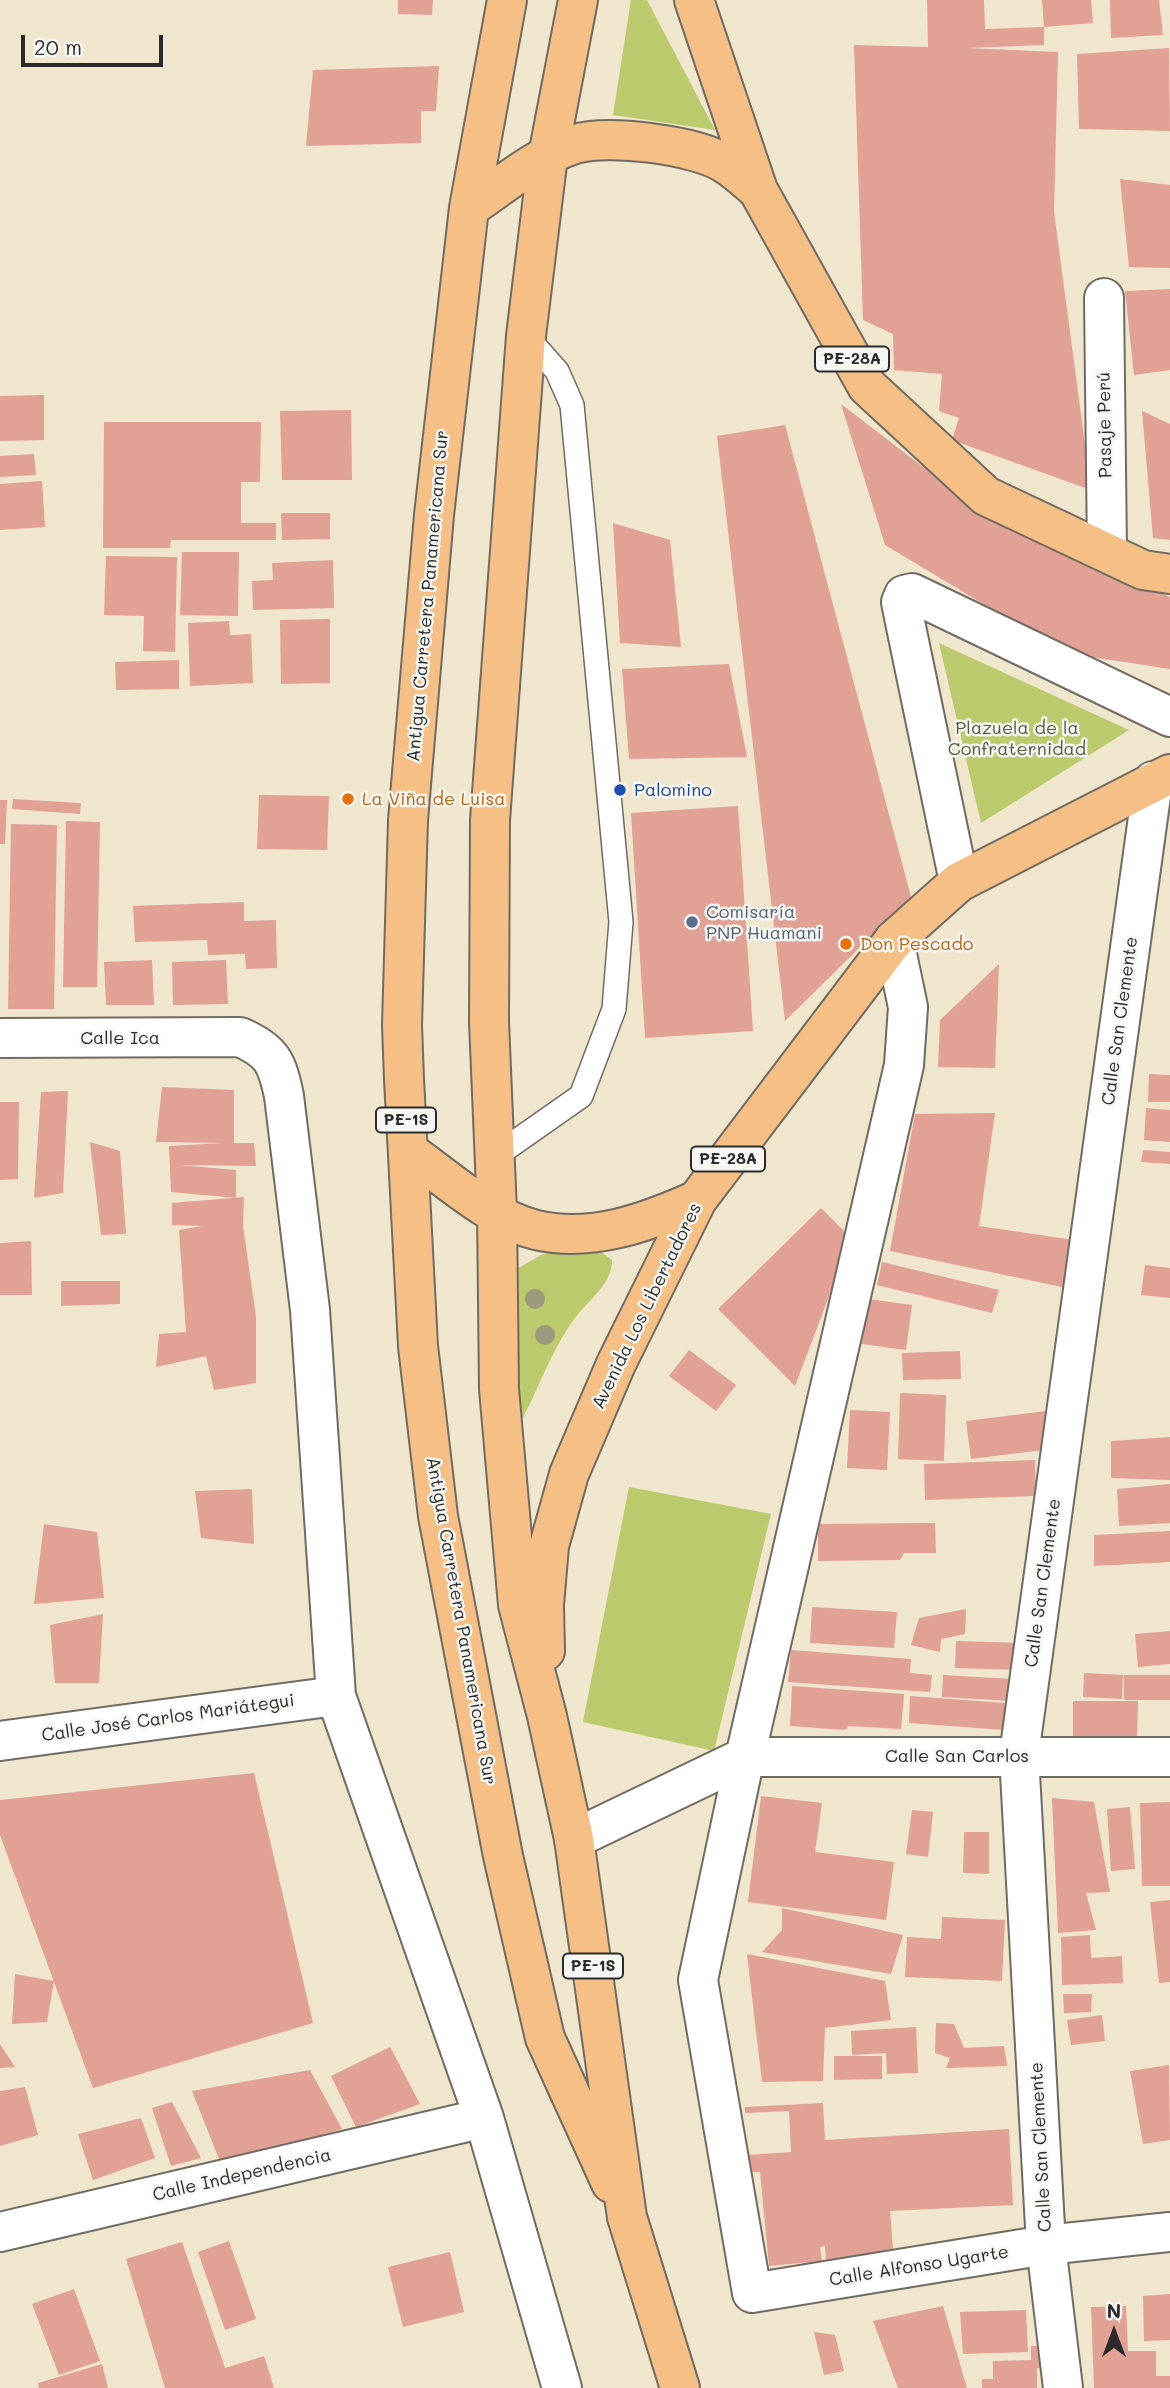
<!DOCTYPE html>
<meta charset="utf-8">
<style>
body{margin:0}
#map{position:relative;width:1170px;height:2388px;overflow:hidden;background:#f0e5cd;font-family:Mali,sans-serif}
canvas{display:block}
.north{position:absolute;left:1079px;top:2297px;width:70px;height:70px;-webkit-text-stroke:5px #f6f6f2;paint-order:stroke;rotate:0deg;font-size:19px;font-weight:700;line-height:28px;text-align:center;color:#2b2b2b}
.north::after{content:'';display:block;margin:auto;width:24px;height:32px;background:#2b2b2b;clip-path:polygon(50% 0,100% 100%,50% 72%,0 100%)}
.scale{position:absolute;left:21px;top:35px;width:142px;height:32px;box-sizing:border-box;border:4px solid #2b2b2b;border-top:0;padding-left:9px;font-size:21px;line-height:24px;white-space:nowrap;color:#2b2b2b;-webkit-text-stroke:5px #f6f6f2;paint-order:stroke}
</style>
<div id="map">
<canvas width="1170" height="2388"></canvas>
<div class="north">N</div>
<div class="scale">20 m</div>
</div>
<script>
const context = document.querySelector('canvas').getContext('2d');
context.lineJoin = 'round';
function fill(path, color) { context.fillStyle = color; context.fill(path, 'evenodd'); }
function trace(path, color, width, dash) { context.strokeStyle = color; context.lineWidth = width; context.lineCap = dash ? 'butt' : 'round'; context.setLineDash(dash || []); context.stroke(path); }
function write(font, color, halo, rows, align = 'center') {
  context.font = font + ' Mali,sans-serif'; context.lineWidth = 5; context.setLineDash([]); context.textBaseline = 'middle'; context.strokeStyle = halo; context.fillStyle = color; for (const [text, x, y, turn = 0] of rows) {
    context.save(); context.translate(x, y); context.rotate((+turn || 0) * Math.PI / 180); context.textAlign = isNaN(turn) ? turn : align; if (halo) context.strokeText(text, 0, 0); context.fillText(text, 0, 0); context.restore();
  }
}
fill(new Path2D(`
 M 631,0 L 647,0 L 715,130 L 613,115 Z
 M 939,643 L 1129,730 L 981,823 Z
 M 600,1251 L 612,1260 C 612,1285 589,1299 575,1318 C 551,1350 539,1389 520,1423 L 508,1274 L 541,1255 L 556,1252 Z
 M 629,1487 L 771,1514 L 714,1751 L 583,1722 Z`), '#bbca6c');
fill(new Path2D(`
 M 398,0 L 433,0 L 432,15 L 398,14 Z
 M 927,0 L 984,0 L 985,29 L 1044,27 L 1044,45 L 967,48 L 1058,52 L 1054,212 L 1091,490 L 952,440 L 959,418 L 939,411 L 942,374 L 894,370 L 893,334 L 863,320 L 854,45 L 928,47 Z
 M 1042,0 L 1091,0 L 1093,23 L 1044,27 Z
 M 1110,0 L 1159,0 L 1163,35 L 1111,38 Z
 M 1169,48 L 1170,131 L 1079,129 L 1077,54 Z
 M 439,66 L 436,111 L 421,111 L 421,143 L 306,146 L 313,70 Z
 M 1120,179 L 1170,185 L 1170,268 L 1129,267 Z
 M 1170,289 L 1170,370 L 1134,375 L 1125,291 Z
 M 44,395 L 44,440 L 0,441 L 0,396 Z
 M 841,404 L 944,483 L 1170,597 L 1170,669 L 1065,653 L 885,545 Z
 M 351,410 L 352,480 L 282,480 L 280,411 Z
 M 1142,411 L 1170,424 L 1170,540 L 1153,538 Z
 M 104,422 L 261,422 L 260,482 L 241,482 L 241,523 L 276,523 L 276,540 L 171,540 L 170,548 L 103,548 Z
 M 785,425 L 911,897 L 785,1021 L 717,436 Z
 M 34,454 L 36,475 L 0,477 L 0,456 Z
 M 42,481 L 45,527 L 0,530 L 0,484 Z
 M 281,513 L 330,513 L 330,539 L 282,540 Z
 M 613,523 L 670,540 L 681,647 L 620,643 Z
 M 182,552 L 239,552 L 238,616 L 180,615 Z
 M 106,556 L 177,557 L 175,652 L 143,651 L 144,616 L 104,615 Z
 M 333,560 L 334,608 L 253,610 L 252,581 L 273,580 L 272,563 Z
 M 330,619 L 330,683 L 281,684 L 280,620 Z
 M 229,621 L 230,635 L 251,634 L 253,683 L 190,686 L 188,623 Z
 M 179,660 L 179,689 L 116,690 L 115,662 Z
 M 729,664 L 747,757 L 629,759 L 622,669 Z
 M 259,795 L 329,796 L 327,850 L 257,849 Z
 M 13,799 L 81,803 L 80,814 L 12,809 Z
 M 0,800 L 7,800 L 5,844 L 0,844 Z
 M 738,806 L 753,1031 L 645,1038 L 631,813 Z
 M 66,821 L 100,822 L 97,987 L 63,987 Z
 M 11,824 L 57,825 L 54,1009 L 8,1009 Z
 M 244,902 L 244,921 L 276,920 L 277,968 L 246,969 L 245,954 L 208,955 L 207,940 L 135,942 L 133,906 Z
 M 152,960 L 154,1005 L 106,1005 L 104,962 Z
 M 226,960 L 228,1004 L 173,1005 L 172,962 Z
 M 999,964 L 995,1068 L 938,1067 L 940,1020 Z
 M 1149,1074 L 1170,1075 L 1170,1102 L 1148,1102 Z
 M 162,1087 L 234,1090 L 234,1143 L 254,1143 L 256,1166 L 180,1165 L 236,1170 L 236,1198 L 171,1192 L 169,1146 L 223,1143 L 156,1142 Z
 M 68,1091 L 63,1193 L 34,1198 L 41,1092 Z
 M 0,1102 L 19,1102 L 18,1179 L 0,1180 Z
 M 1146,1108 L 1170,1110 L 1170,1142 L 1144,1140 Z
 M 995,1113 L 979,1226 L 1074,1240 L 1067,1288 L 890,1251 L 915,1114 Z
 M 90,1142 L 120,1151 L 126,1234 L 101,1235 Z
 M 1143,1150 L 1170,1152 L 1170,1164 L 1141,1162 Z
 M 244,1197 L 243,1226 L 256,1317 L 256,1383 L 214,1390 L 206,1356 L 156,1367 L 159,1334 L 186,1332 L 179,1230 L 202,1226 L 172,1225 L 172,1203 Z
 M 821,1208 L 851,1238 L 795,1386 L 718,1309 Z
 M 31,1241 L 32,1295 L 0,1295 L 0,1243 Z
 M 882,1262 L 999,1290 L 992,1313 L 877,1285 Z
 M 1145,1265 L 1170,1268 L 1170,1298 L 1141,1295 Z
 M 61,1281 L 120,1281 L 120,1304 L 61,1306 Z
 M 868,1299 L 912,1305 L 906,1350 L 862,1344 Z
 M 689,1350 L 736,1385 L 716,1411 L 669,1376 Z
 M 960,1351 L 961,1379 L 903,1380 L 902,1353 Z
 M 900,1393 L 946,1395 L 944,1461 L 898,1459 Z
 M 850,1410 L 890,1412 L 887,1470 L 847,1468 Z
 M 1046,1411 L 1051,1449 L 971,1459 L 966,1421 Z
 M 1170,1437 L 1170,1480 L 1111,1478 L 1111,1441 Z
 M 1035,1460 L 1036,1496 L 925,1500 L 924,1464 Z
 M 1170,1484 L 1170,1523 L 1119,1526 L 1117,1489 Z
 M 252,1489 L 254,1544 L 201,1538 L 195,1491 Z
 M 935,1523 L 936,1553 L 904,1553 L 900,1560 L 818,1561 L 818,1524 Z
 M 44,1524 L 97,1532 L 104,1598 L 34,1604 Z
 M 1170,1531 L 1170,1562 L 1094,1566 L 1094,1535 Z
 M 812,1607 L 897,1612 L 894,1648 L 810,1643 Z
 M 966,1609 L 965,1634 L 941,1639 L 940,1652 L 911,1645 L 919,1618 Z
 M 103,1614 L 99,1683 L 55,1683 L 50,1625 Z
 M 1170,1631 L 1170,1664 L 1138,1667 L 1135,1634 Z
 M 956,1641 L 1022,1643 L 1022,1670 L 955,1668 Z
 M 791,1650 L 911,1659 L 910,1673 L 932,1675 L 930,1692 L 788,1682 Z
 M 1084,1673 L 1123,1675 L 1122,1699 L 1083,1697 Z
 M 943,1675 L 1013,1679 L 1012,1701 L 942,1697 Z
 M 1124,1675 L 1170,1675 L 1170,1700 L 1124,1700 Z
 M 792,1686 L 904,1694 L 901,1729 L 849,1726 L 845,1730 L 790,1726 Z
 M 910,1696 L 1005,1703 L 1004,1730 L 909,1723 Z
 M 1073,1701 L 1138,1701 L 1137,1737 L 1073,1736 Z
 M 254,1773 L 313,2023 L 93,2088 L 0,1835 L 0,1800 Z
 M 761,1796 L 822,1803 L 815,1852 L 894,1862 L 886,1920 L 748,1902 Z
 M 1052,1798 L 1094,1802 L 1110,1892 L 1086,1893 L 1096,1930 L 1058,1933 Z
 M 1170,1802 L 1170,1886 L 1142,1886 L 1140,1803 Z
 M 1130,1807 L 1135,1869 L 1111,1871 L 1107,1809 Z
 M 912,1810 L 933,1812 L 928,1857 L 906,1854 Z
 M 964,1832 L 989,1832 L 989,1874 L 963,1873 Z
 M 1170,1900 L 1170,1982 L 1159,1983 L 1150,1902 Z
 M 782,1908 L 903,1935 L 891,1974 L 762,1952 L 782,1930 Z
 M 942,1917 L 1005,1920 L 1002,1981 L 905,1977 L 907,1937 L 941,1939 Z
 M 1090,1935 L 1091,1958 L 1122,1956 L 1123,1983 L 1062,1985 L 1061,1937 Z
 M 747,1954 L 885,1981 L 891,2020 L 825,2028 L 823,2081 L 762,2082 Z
 M 15,1974 L 54,1981 L 47,2022 L 12,2024 Z
 M 1063,1994 L 1092,1994 L 1091,2012 L 1064,2013 Z
 M 1102,2015 L 1105,2041 L 1071,2045 L 1067,2020 Z
 M 936,2023 L 954,2024 L 964,2048 L 1004,2046 L 1007,2066 L 946,2068 L 950,2058 L 935,2053 Z
 M 916,2027 L 918,2073 L 887,2074 L 886,2053 L 852,2055 L 851,2031 Z
 M 0,2044 L 15,2067 L 0,2068 Z
 M 390,2047 L 420,2104 L 356,2127 L 331,2076 Z
 M 834,2056 L 882,2056 L 882,2079 L 834,2080 Z
 M 1169,2065 L 1170,2140 L 1143,2144 L 1130,2071 Z
 M 310,2070 L 342,2129 L 221,2164 L 192,2091 Z
 M 25,2087 L 38,2135 L 0,2146 L 0,2091 Z
 M 172,2102 L 201,2158 L 171,2166 L 152,2108 Z
 M 823,2103 L 825,2140 L 1009,2129 L 1013,2205 L 890,2211 L 894,2261 L 826,2261 L 825,2246 L 820,2247 L 822,2261 L 769,2266 L 760,2172 L 749,2172 L 746,2155 L 791,2152 L 789,2111 L 745,2113 L 745,2107 Z
 M 141,2118 L 155,2158 L 93,2180 L 78,2134 Z
 M 229,2241 L 256,2319 L 225,2330 L 198,2252 Z
 M 182,2242 L 225,2368 L 264,2356 L 274,2388 L 165,2388 L 126,2259 Z
 M 450,2252 L 464,2312 L 403,2327 L 388,2267 Z
 M 74,2289 L 100,2361 L 59,2375 L 32,2304 Z
 M 1170,2294 L 1170,2340 L 1144,2341 L 1143,2296 Z
 M 943,2306 L 967,2388 L 898,2388 L 873,2321 Z
 M 1126,2306 L 1128,2351 L 1156,2351 L 1156,2376 L 1170,2376 L 1170,2388 L 1094,2388 L 1091,2307 Z
 M 1026,2310 L 1028,2352 L 963,2354 L 960,2312 Z
 M 814,2332 L 835,2335 L 844,2371 L 824,2375 Z
 M 1031,2346 L 1040,2346 L 1045,2368 L 1037,2368 L 1037,2388 L 982,2388 L 982,2379 L 993,2379 L 993,2361 L 1031,2360 Z
 M 102,2364 L 108,2388 L 39,2388 L 38,2383 Z`), '#e1a195');
const service = new Path2D(`
 M 494,1157 L 581,1096 L 614,1009 L 621,922 L 572,405 L 557,371 L 526,336`);
const minor = new Path2D(`
 M 1104,298 L 1107,552
 M 959,882 L 905,622 L 901,602 L 904,595 L 912,593 L 1170,717
 M 894,940 L 908,1007 L 904,1065 L 745,1757 L 698,1980 L 752,2293 L 1046,2245 L 1170,2232
 M 0,1038 L 240,1037 C 272,1051 277,1062 284,1096 L 310,1310 L 336,1696 L 484,2118 L 562,2388
 M 0,1741 L 336,1696
 M 574,1839 L 745,1757 L 1170,1757
 M 0,2232 L 484,2118
 M 1063,2388 L 1046,2245 L 1019,1755 L 1153,781`);
const trunk = new Path2D(`
 M 507,0 L 469,208 L 434,515 L 408,820 L 402,1025 L 404,1079 L 418,1346 L 438,1516 L 503,1856 L 545,2038 L 611,2183
 M 578,0 L 548,156 L 526,336 L 490,820 L 489,1022 L 497,1212 L 499,1389 L 518,1605 L 547,1716 L 574,1839 L 627,2217 L 680,2388
 M 694,0 L 758,190 L 867,386 L 986,496 L 1143,570 L 1170,574
 M 469,208 C 502,186 537,156 575,144 C 608,134 695,145 724,163 C 736,170 747,181 758,190
 M 408,1151 C 447,1178 490,1219 536,1230 C 592,1243 648,1222 697,1200
 M 545,1651 L 544,1605 L 549,1546 L 569,1474 L 616,1364 L 697,1200 L 894,940 L 959,882 L 1170,774`);
trace(service, '#706c64', 26);
trace(minor, '#706c64', 42);
trace(trunk, '#706c64', 42);
trace(service, '#fff', 23);
trace(minor, '#fff', 38);
trace(trunk, '#f5bf86', 38);
context.fillStyle = '#9b997e';
for (const [x, y] of [
 [535,1299],
 [545,1335]
]) { context.beginPath(); context.arc(x, y, 10, 0, 2 * Math.PI); context.fill(); }
for (const [x, y, r, color] of [
 [620,790,7,"#1a4fb4"],
 [348,799,7,"#e8710a"],
 [692,922,7,"#5c6f8a"],
 [846,944,7,"#e8710a"]
]) { const dot = new Path2D(); dot.arc(x, y, r, 0, 2 * Math.PI); context.fillStyle = color; context.fill(dot); trace(dot, '#f6f6f2', 2.5); }
for (const [x, y, w] of [
 [852,359,74],
 [406,1120,60],
 [728,1159,74],
 [593,1966,60]
]) { const box = new Path2D(); box.roundRect(x - w / 2, y - 12.5, w, 25, 5); context.fillStyle = '#f6f6f2'; context.fill(box); trace(box, '#2b2b2b', 2); }
write('bold 16px', '#2b2b2b', null, [
 ["PE-28A",852,359],
 ["PE-1S",406,1120],
 ["PE-28A",728,1159],
 ["PE-1S",593,1966]
]);
write('18px', '#2b2b2b', '#f6f6f2', [
 ["Pasaje Perú",1105,425,-91],
 ["Antigua Carretera Panamericana Sur",428,596,-85],
 ["Calle San Clemente",1120,1021,-82],
 ["Calle Ica",120,1038],
 ["Avenida Los Libertadores",647,1306,-64],
 ["Calle San Clemente",1043,1583,-82],
 ["Antigua Carretera Panamericana Sur",461,1621,80],
 ["Calle José Carlos Mariátegui",168,1718,-8],
 ["Calle San Carlos",957,1756],
 ["Calle San Clemente",1041,2147,-93],
 ["Calle Independencia",242,2175,-13],
 ["Calle Alfonso Ugarte",919,2266,-9]
]);
write('18px', '#565b3e', '#f6f6f2', [
 ["Plazuela de la",1017,728],
 ["Confraternidad",1017,749]
]);
write('18px', '#164399', '#f6f6f2', [
 ["Palomino",634,790]
], 'left');
write('18px', '#c56008', '#f6f6f2', [
 ["La Viña de Luisa",362,799],
 ["Don Pescado",860,944]
], 'left');
write('18px', '#4e5e75', '#f6f6f2', [
 ["Comisaría",706,912],
 ["PNP Huamani",706,933]
], 'left');
</script>
